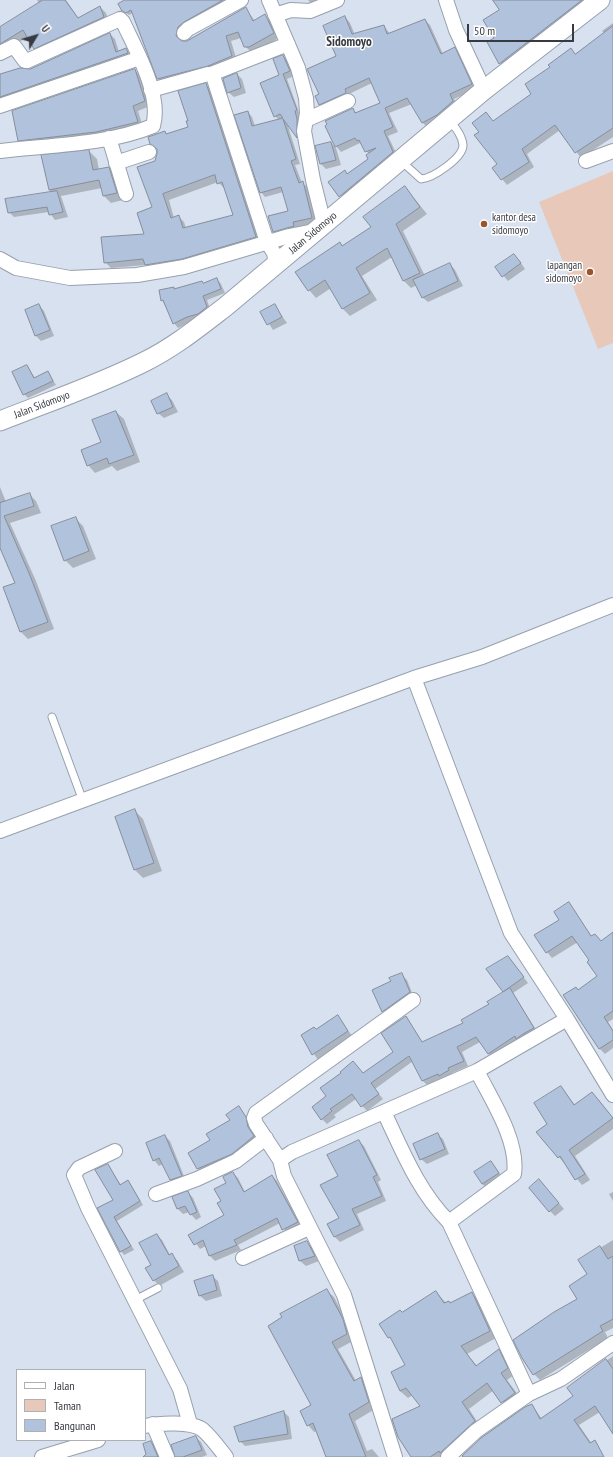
<!DOCTYPE html>
<style>
body{margin:0}
#map{position:relative;width:613px;height:1457px;overflow:hidden;background:#d8e1ef;font-family:"PT Sans Narrow",sans-serif}
canvas{display:block}
.legend{position:absolute;left:16px;top:1369px;width:130px;height:72px;box-sizing:border-box;background:#fff;border:1px solid #afb0b3;margin:0;padding:5px 7px;list-style:none;font-size:12px;color:#373a40}
.legend li{display:flex;align-items:center;gap:8px;height:20px}
.legend b{width:20px;border:1px solid #afb0b3}
.north{position:absolute;left:16px;top:16px;width:40px;height:40px;-webkit-text-stroke:3px #fff;paint-order:stroke;rotate:52deg;font-size:11px;font-weight:700;line-height:16px;text-align:center;color:#373a40}
.north::after{content:'';display:block;margin:auto;width:14px;height:18px;background:#373a40;clip-path:polygon(50% 0,100% 100%,50% 72%,0 100%)}
.scale{position:absolute;left:467px;top:24px;width:107px;height:18px;box-sizing:border-box;border:2px solid #373a40;border-top:0;padding-left:5px;font-size:12px;line-height:14px;white-space:nowrap;color:#373a40;-webkit-text-stroke:3px #fff;paint-order:stroke}
</style>
<div id="map">
<canvas width="613" height="1457"></canvas>
<ul class="legend">
<li><b style="height:5px;background:#fff"></b>Jalan</li>
<li><b style="height:11px;background:#e8c9b9"></b>Taman</li>
<li><b style="height:11px;background:#b1c2dd"></b>Bangunan</li>
</ul>
<div class="north">U</div>
<div class="scale">50 m</div>
</div>
<script>
const context = document.querySelector('canvas').getContext('2d');
context.lineJoin = 'round';
function fill(path, color) { context.fillStyle = color; context.fill(path, 'evenodd'); }
function trace(path, color, width, dash) { context.strokeStyle = color; context.lineWidth = width; context.lineCap = dash ? 'butt' : 'round'; context.setLineDash(dash || []); context.stroke(path); }
function write(font, color, halo, rows, align = 'center') {
  context.font = font + ' "PT Sans Narrow",sans-serif'; context.lineWidth = 3; context.setLineDash([]); context.textBaseline = 'middle'; context.strokeStyle = halo; context.fillStyle = color; for (const [text, x, y, turn = 0] of rows) {
    context.save(); context.translate(x, y); context.rotate((+turn || 0) * Math.PI / 180); context.textAlign = isNaN(turn) ? turn : align; if (halo) context.strokeText(text, 0, 0); context.fillText(text, 0, 0); context.restore();
  }
}
fill(new Path2D(`
 M 613,171 L 613,343 L 598,349 L 539,202 Z`), '#e8c9b9');
fill(new Path2D(`
 M 37,0 L 66,0 L 79,19 L 100,7 L 106,13 L 110,23 L 40,54 L 28,37 L 8,48 L 0,39 L 0,28 L 39,3 Z
 M 127,0 L 129,0 L 136,11 L 129,15 L 123,10 Z
 M 152,0 L 238,0 L 181,37 L 182,41 L 186,42 L 245,8 L 255,21 L 264,16 L 270,21 L 277,39 L 255,52 L 251,52 L 245,46 L 241,38 L 231,41 L 237,61 L 164,84 L 158,79 L 134,15 Z
 M 308,0 L 337,0 L 316,9 Z
 M 494,0 L 594,0 L 505,68 L 500,63 L 496,38 L 500,10 Z
 M 345,17 L 350,23 L 355,35 L 384,26 L 390,34 L 425,20 L 430,25 L 443,54 L 455,49 L 460,54 L 476,89 L 454,99 L 458,107 L 428,128 L 423,123 L 412,104 L 389,113 L 398,132 L 388,136 L 398,157 L 345,201 L 330,182 L 345,172 L 348,175 L 369,159 L 369,154 L 360,143 L 341,152 L 336,146 L 353,109 L 357,114 L 381,103 L 372,83 L 349,94 L 325,110 L 319,104 L 320,95 L 337,56 Z
 M 613,23 L 613,137 L 581,158 L 560,130 L 527,154 L 534,167 L 507,185 L 493,168 L 498,165 L 480,132 L 486,113 L 494,122 L 533,94 L 551,67 L 571,49 L 576,55 L 605,34 L 602,31 Z
 M 110,34 L 115,39 L 119,52 L 126,49 L 131,55 L 0,99 L 0,75 L 31,70 Z
 M 283,56 L 288,61 L 294,76 L 287,79 L 300,115 L 299,115 L 302,124 L 301,141 L 287,123 L 300,164 L 295,165 L 302,183 L 308,187 L 317,222 L 297,227 L 298,231 L 278,236 L 274,231 L 289,211 L 283,192 L 265,197 L 261,192 L 248,112 L 252,117 L 255,126 L 279,120 L 275,116 Z
 M 135,70 L 140,75 L 150,106 L 138,111 L 143,127 L 24,145 L 19,140 Z
 M 237,74 L 242,79 L 246,93 L 234,97 L 228,92 Z
 M 206,84 L 212,90 L 262,243 L 151,270 L 146,265 L 111,268 L 105,262 L 145,234 L 153,208 L 158,150 L 151,143 L 165,133 L 168,135 L 189,128 ZM 218,182 L 225,189 L 235,215 L 186,228 L 184,222 L 178,216 L 174,218 L 169,200 Z
 M 331,143 L 336,148 L 341,165 L 326,169 L 321,164 Z
 M 89,151 L 97,159 L 99,170 L 108,168 L 116,175 L 123,200 L 111,203 L 103,195 L 102,188 L 61,196 L 68,217 L 55,220 L 49,212 L 14,217 L 9,212 L 53,193 L 49,190 Z
 M 405,187 L 427,214 L 403,231 L 425,276 L 450,264 L 455,270 L 463,286 L 428,302 L 422,297 L 417,285 L 411,288 L 404,281 L 392,257 L 362,276 L 377,300 L 350,316 L 343,309 L 331,288 L 316,298 L 309,290 L 297,272 L 340,244 L 343,246 L 372,228 Z
 M 519,260 L 525,269 L 508,281 L 497,268 Z
 M 217,279 L 221,284 L 225,293 L 207,300 L 211,312 L 178,328 L 174,323 L 162,300 L 174,289 L 175,290 L 204,284 Z
 M 39,305 L 44,311 L 54,336 L 41,341 L 36,336 L 26,311 Z
 M 275,306 L 287,323 L 273,330 L 262,313 Z
 M 27,366 L 35,378 L 48,372 L 56,385 L 28,398 L 24,394 Z
 M 167,395 L 172,400 L 178,412 L 164,418 L 158,413 Z
 M 116,412 L 124,419 L 140,462 L 117,471 L 112,466 L 95,473 L 88,465 L 102,443 Z
 M 0,487 L 6,502 L 29,494 L 36,501 L 41,513 L 10,523 L 36,581 L 54,629 L 28,639 L 21,632 L 5,588 L 16,583 L 0,545 Z
 M 75,518 L 83,526 L 96,559 L 73,568 L 65,560 Z
 M 135,811 L 143,819 L 162,871 L 143,878 L 135,870 L 116,817 Z
 M 569,903 L 592,937 L 602,942 L 613,937 L 613,1019 L 608,1022 L 613,1030 L 613,1048 L 605,1054 L 599,1048 L 576,988 L 578,990 L 598,977 L 591,960 L 578,942 L 552,958 L 547,952 Z
 M 508,957 L 528,983 L 513,993 L 538,1033 L 493,1059 L 480,1042 L 462,1052 L 468,1066 L 452,1073 L 453,1075 L 428,1086 L 423,1081 L 413,1061 L 375,1089 L 383,1099 L 367,1111 L 356,1099 L 334,1115 L 336,1117 L 327,1124 L 322,1119 L 313,1108 L 394,1052 L 406,1017 L 423,1043 L 465,1024 L 505,993 Z
 M 402,975 L 407,980 L 414,998 L 388,1016 L 383,1011 Z
 M 338,1017 L 353,1037 L 318,1060 L 302,1036 L 316,1030 Z
 M 561,1087 L 575,1105 L 598,1099 L 613,1118 L 613,1129 L 575,1156 L 590,1180 L 582,1185 L 559,1157 L 549,1124 Z
 M 239,1107 L 251,1123 L 253,1133 L 259,1142 L 203,1174 L 198,1168 L 211,1140 L 231,1120 Z
 M 437,1134 L 443,1139 L 449,1154 L 427,1164 L 421,1159 Z
 M 165,1136 L 170,1141 L 186,1181 L 177,1184 L 171,1179 L 163,1164 L 159,1166 L 154,1160 Z
 M 359,1141 L 364,1146 L 381,1180 L 378,1182 L 386,1201 L 357,1214 L 364,1230 L 340,1242 L 335,1237 L 329,1224 L 340,1219 L 339,1176 Z
 M 491,1162 L 504,1179 L 488,1189 L 482,1184 Z
 M 108,1165 L 121,1185 L 127,1181 L 131,1185 L 143,1205 L 117,1221 L 134,1250 L 124,1255 L 121,1251 L 99,1208 L 114,1201 Z
 M 233,1173 L 238,1178 L 245,1192 L 272,1176 L 277,1181 L 302,1227 L 288,1234 L 280,1223 L 238,1245 L 241,1250 L 215,1261 L 210,1256 L 206,1246 L 200,1249 L 190,1235 L 226,1216 L 222,1201 L 227,1183 Z
 M 544,1186 L 564,1209 L 555,1216 L 550,1211 Z
 M 188,1192 L 193,1198 L 201,1217 L 196,1220 L 189,1212 L 183,1214 L 178,1209 L 173,1198 Z
 M 613,1192 L 613,1201 L 609,1194 Z
 M 157,1235 L 162,1240 L 170,1255 L 177,1260 L 184,1272 L 159,1286 L 154,1280 L 152,1265 Z
 M 613,1240 L 613,1328 L 605,1332 L 608,1338 L 540,1380 L 534,1374 L 579,1300 L 588,1275 L 579,1261 Z
 M 307,1242 L 312,1248 L 319,1261 L 306,1266 L 300,1261 L 295,1246 Z
 M 212,1276 L 218,1281 L 222,1296 L 206,1301 L 200,1296 L 196,1281 Z
 M 327,1291 L 334,1297 L 349,1326 L 353,1341 L 338,1349 L 356,1381 L 361,1378 L 367,1385 L 375,1409 L 355,1421 L 367,1451 L 372,1449 L 379,1457 L 327,1457 L 317,1431 L 314,1432 L 308,1425 L 313,1406 Z
 M 436,1292 L 446,1303 L 450,1304 L 472,1294 L 479,1301 L 496,1338 L 467,1354 L 477,1366 L 499,1351 L 506,1358 L 514,1375 L 507,1380 L 522,1400 L 509,1409 L 494,1390 L 469,1409 L 482,1429 L 461,1447 L 454,1440 L 443,1443 L 449,1457 L 412,1457 L 422,1407 L 413,1395 L 408,1398 L 400,1391 L 406,1366 L 393,1341 L 389,1337 L 402,1313 Z
 M 613,1356 L 613,1429 L 600,1412 L 579,1425 L 592,1444 L 573,1457 L 464,1457 L 532,1405 L 542,1419 L 574,1397 L 568,1388 Z
 M 284,1412 L 289,1417 L 292,1439 L 245,1446 L 240,1441 Z
 M 195,1437 L 201,1442 L 207,1455 L 202,1457 L 176,1457 Z
 M 151,1442 L 156,1447 L 160,1457 L 148,1457 Z`), '#0003');
const building = new Path2D(`
 M 43,0 L 65,0 L 78,18 L 100,6 L 104,17 L 34,49 L 23,30 L 0,44 L 0,27 Z
 M 125,0 L 223,0 L 184,22 L 178,27 L 176,36 L 182,41 L 187,41 L 246,7 L 253,21 L 265,14 L 274,33 L 249,47 L 244,47 L 238,32 L 226,36 L 232,56 L 208,66 L 157,79 L 131,10 L 126,13 L 122,11 L 118,4 Z
 M 493,0 L 582,0 L 499,64 L 487,42 L 494,38 L 483,20 L 499,10 Z
 M 345,16 L 352,34 L 384,25 L 387,34 L 425,19 L 441,54 L 455,47 L 472,84 L 450,94 L 453,101 L 437,115 L 422,123 L 407,98 L 385,108 L 393,127 L 384,131 L 393,152 L 339,197 L 328,182 L 345,170 L 347,174 L 368,159 L 366,155 L 376,148 L 365,152 L 359,140 L 357,141 L 355,138 L 335,147 L 325,126 L 327,124 L 325,121 L 353,108 L 355,113 L 380,103 L 369,78 L 345,89 L 346,93 L 319,105 L 315,96 L 319,94 L 307,69 L 336,56 L 323,26 Z
 M 613,26 L 613,128 L 575,153 L 555,125 L 522,149 L 529,162 L 501,180 L 492,168 L 497,164 L 474,135 L 479,132 L 472,123 L 486,112 L 493,121 L 531,94 L 525,84 L 550,67 L 548,65 L 571,48 L 575,54 Z
 M 110,33 L 116,52 L 126,48 L 128,53 L 0,97 L 0,74 L 20,68 L 30,69 Z
 M 283,55 L 290,71 L 283,74 L 297,110 L 295,111 L 297,119 L 297,138 L 283,119 L 296,159 L 291,161 L 299,183 L 303,181 L 312,218 L 293,222 L 294,226 L 273,232 L 268,216 L 288,211 L 281,187 L 260,193 L 234,115 L 248,111 L 252,126 L 283,118 L 280,114 L 274,117 L 260,83 L 279,75 L 273,59 Z
 M 135,69 L 145,101 L 133,106 L 138,122 L 96,132 L 18,141 L 12,111 Z
 M 237,73 L 241,88 L 227,93 L 223,79 Z
 M 206,83 L 256,237 L 182,259 L 145,265 L 143,259 L 104,263 L 101,237 L 144,234 L 137,213 L 152,207 L 137,167 L 155,161 L 157,153 L 157,149 L 150,144 L 148,137 L 165,131 L 166,134 L 188,127 L 186,121 L 188,121 L 178,91 ZM 215,175 L 217,184 L 222,182 L 233,215 L 183,228 L 179,215 L 171,218 L 163,194 Z
 M 331,142 L 336,160 L 320,164 L 315,146 Z
 M 89,150 L 93,170 L 109,167 L 117,193 L 103,196 L 99,180 L 49,190 L 41,155 Z
 M 405,186 L 420,207 L 396,224 L 420,273 L 403,281 L 387,248 L 356,268 L 370,293 L 342,309 L 325,280 L 308,291 L 295,272 L 340,242 L 342,246 L 371,227 L 363,217 Z
 M 57,191 L 63,212 L 49,215 L 47,207 L 8,213 L 5,199 Z
 M 514,254 L 521,263 L 502,277 L 495,267 Z
 M 450,263 L 458,281 L 422,298 L 413,280 Z
 M 217,278 L 221,289 L 203,296 L 207,307 L 198,314 L 187,317 L 173,324 L 163,300 L 161,301 L 159,290 L 174,287 L 174,289 L 202,281 L 203,283 Z
 M 39,304 L 50,330 L 35,336 L 25,310 Z
 M 275,304 L 282,317 L 267,325 L 260,312 Z
 M 27,365 L 34,378 L 48,371 L 53,381 L 23,395 L 12,372 Z
 M 167,393 L 173,407 L 157,414 L 151,401 Z
 M 116,411 L 134,455 L 109,464 L 107,458 L 87,466 L 81,450 L 101,442 L 92,420 Z
 M 30,493 L 34,506 L 4,516 L 29,573 L 48,622 L 20,632 L 3,587 L 15,583 L 0,548 L 0,503 Z
 M 76,517 L 89,551 L 64,561 L 51,526 Z
 M 135,809 L 154,863 L 134,870 L 115,817 Z
 M 569,902 L 591,936 L 595,934 L 601,941 L 613,932 L 613,1011 L 604,1017 L 613,1031 L 613,1040 L 599,1049 L 563,995 L 576,987 L 578,990 L 597,976 L 587,962 L 589,960 L 572,936 L 546,953 L 534,935 L 559,920 L 554,912 Z
 M 508,956 L 524,977 L 503,992 L 486,969 Z
 M 402,973 L 410,992 L 382,1012 L 372,990 L 391,981 L 389,978 Z
 M 510,988 L 534,1028 L 523,1034 L 516,1039 L 515,1036 L 488,1054 L 476,1037 L 457,1047 L 464,1061 L 448,1068 L 449,1070 L 439,1076 L 438,1074 L 422,1081 L 409,1056 L 371,1083 L 379,1094 L 361,1107 L 352,1094 L 330,1109 L 332,1111 L 321,1120 L 312,1107 L 326,1096 L 320,1088 L 341,1073 L 340,1072 L 353,1061 L 363,1073 L 393,1052 L 381,1033 L 406,1016 L 422,1042 L 463,1023 L 461,1020 L 489,1004 L 487,1002 Z
 M 338,1015 L 348,1031 L 312,1055 L 301,1035 L 314,1027 L 316,1029 Z
 M 561,1086 L 574,1105 L 592,1092 L 613,1118 L 569,1150 L 585,1174 L 575,1180 L 560,1156 L 558,1158 L 536,1132 L 547,1124 L 534,1103 Z
 M 239,1106 L 246,1117 L 248,1127 L 254,1136 L 232,1154 L 197,1169 L 188,1153 L 210,1140 L 206,1134 L 230,1120 L 226,1115 Z
 M 438,1133 L 445,1149 L 420,1160 L 413,1144 Z
 M 165,1135 L 182,1176 L 170,1180 L 159,1158 L 153,1161 L 146,1143 Z
 M 359,1140 L 377,1175 L 373,1177 L 382,1196 L 352,1209 L 360,1225 L 334,1237 L 327,1224 L 339,1218 L 320,1185 L 338,1176 L 327,1155 Z
 M 491,1161 L 499,1173 L 482,1184 L 474,1172 Z
 M 108,1164 L 120,1185 L 128,1180 L 140,1201 L 114,1217 L 131,1246 L 120,1252 L 97,1208 L 113,1200 L 95,1170 Z
 M 233,1172 L 244,1192 L 272,1175 L 298,1222 L 282,1230 L 277,1218 L 234,1240 L 237,1245 L 209,1256 L 203,1240 L 194,1245 L 188,1235 L 224,1215 L 217,1203 L 221,1201 L 214,1189 L 226,1183 L 223,1177 Z
 M 539,1179 L 559,1203 L 549,1212 L 529,1188 Z
 M 188,1191 L 197,1212 L 190,1215 L 185,1206 L 177,1209 L 172,1197 Z
 M 157,1234 L 169,1255 L 172,1253 L 179,1266 L 153,1281 L 145,1268 L 151,1265 L 139,1243 Z
 M 307,1241 L 315,1256 L 299,1261 L 294,1246 Z
 M 600,1246 L 608,1259 L 613,1256 L 613,1319 L 600,1326 L 603,1331 L 533,1375 L 522,1358 L 513,1340 L 554,1312 L 577,1299 L 569,1286 L 587,1274 L 578,1260 Z
 M 213,1275 L 217,1290 L 199,1296 L 194,1281 Z
 M 327,1289 L 343,1319 L 347,1334 L 332,1342 L 354,1381 L 361,1377 L 369,1402 L 349,1414 L 366,1457 L 326,1457 L 313,1423 L 307,1426 L 300,1411 L 311,1405 L 268,1326 L 282,1317 L 280,1314 Z
 M 436,1291 L 444,1303 L 449,1301 L 450,1303 L 472,1292 L 490,1331 L 461,1346 L 476,1366 L 499,1349 L 508,1368 L 501,1373 L 515,1393 L 501,1403 L 487,1383 L 462,1402 L 475,1421 L 440,1453 L 439,1451 L 430,1457 L 411,1457 L 398,1437 L 392,1419 L 420,1406 L 406,1388 L 400,1391 L 391,1372 L 405,1365 L 390,1337 L 388,1338 L 379,1324 L 400,1310 L 402,1312 Z
 M 606,1359 L 613,1369 L 613,1434 L 595,1406 L 574,1420 L 590,1443 L 595,1440 L 604,1457 L 463,1457 L 462,1456 L 481,1438 L 525,1407 L 532,1404 L 540,1419 L 556,1408 L 573,1396 L 567,1388 Z
 M 284,1411 L 288,1434 L 239,1442 L 234,1427 Z
 M 196,1436 L 202,1450 L 183,1457 L 175,1457 L 171,1445 Z
 M 151,1441 L 158,1457 L 143,1457 L 146,1454 L 143,1444 Z`);
fill(building, '#b1c2dd');
trace(building, '#868e9b', 1);
const lane = new Path2D(`
 M 401,161 L 421,179 C 433,178 463,158 463,145 C 462,135 455,127 449,120
 M 52,717 L 83,801
 M 135,1300 L 158,1288`);
const street = new Path2D(`
 M 269,0 L 298,68 L 306,98 L 307,113 L 304,131 L 313,180 L 324,224
 M 446,0 L 456,30 L 484,90
 M 275,15 L 291,10 L 310,11 L 337,0
 M 184,33 L 188,29 L 241,0
 M 0,53 L 14,46 L 25,61 L 27,61 L 120,19 L 123,22 C 136,50 162,95 153,126 C 107,145 49,145 0,151
 M 211,74 L 288,44
 M 151,90 L 208,74 L 213,76 L 267,242 L 274,253 L 276,264
 M 0,106 L 140,58
 M 306,120 L 348,101
 M 109,138 L 126,194
 M 586,161 L 613,151
 M 116,163 L 149,152
 M 0,259 L 16,268 L 70,278 L 137,275 L 184,267 L 289,236 L 314,231
 M 414,678 L 511,933 L 567,1019 L 613,1095
 M 0,831 L 414,678 L 482,657 L 613,605
 M 477,1071 C 491,1099 519,1141 514,1174 L 449,1222 L 529,1394
 M 384,1112 C 402,1150 418,1191 449,1222
 M 115,1151 L 79,1168 L 74,1175 L 88,1208 L 180,1389 L 190,1424
 M 280,1160 L 256,1124 L 254,1118 L 256,1113 L 413,1000
 M 156,1194 L 197,1179 L 236,1161 L 266,1138
 M 243,1258 L 309,1228
 M 153,1424 L 167,1457
 M 145,1426 C 159,1423 192,1421 203,1430 C 212,1438 219,1448 226,1457
 M 42,1457 L 98,1440
 M 395,1457 L 344,1295 L 284,1176 L 280,1160 L 292,1152 L 477,1071 L 567,1019
 M 448,1457 L 476,1431 L 529,1394 L 561,1379 L 613,1343`);
const secondary = new Path2D(`
 M 0,421 C 48,402 98,385 144,362 C 173,348 199,327 225,307 L 484,90 L 600,0`);
trace(lane, '#97a0ad', 9);
trace(street, '#97a0ad', 16);
trace(secondary, '#97a0ad', 21);
trace(lane, '#fff', 7);
trace(street, '#fff', 14);
trace(secondary, '#fff', 19);
for (const [x, y, r, color] of [
 [484,224,4,"#9b542d"],
 [590,272,4,"#9b542d"]
]) { const dot = new Path2D(); dot.arc(x, y, r, 0, 2 * Math.PI); context.fillStyle = color; context.fill(dot); trace(dot, '#fff', 1.5); }
write('11px', '#373a40', '#fff', [
 ["kantor desa",492,218],
 ["sidomoyo",492,231],
 ["lapangan",582,266,"right"],
 ["sidomoyo",582,279,"right"]
], 'left');
write('11px', '#373a40', '#fff', [
 ["Jalan Sidomoyo",313,233,-40],
 ["Jalan Sidomoyo",42,405,-21]
]);
write('bold 13px', '#373a40', '#fff', [
 ["Sidomoyo",349,42]
]);
</script>
